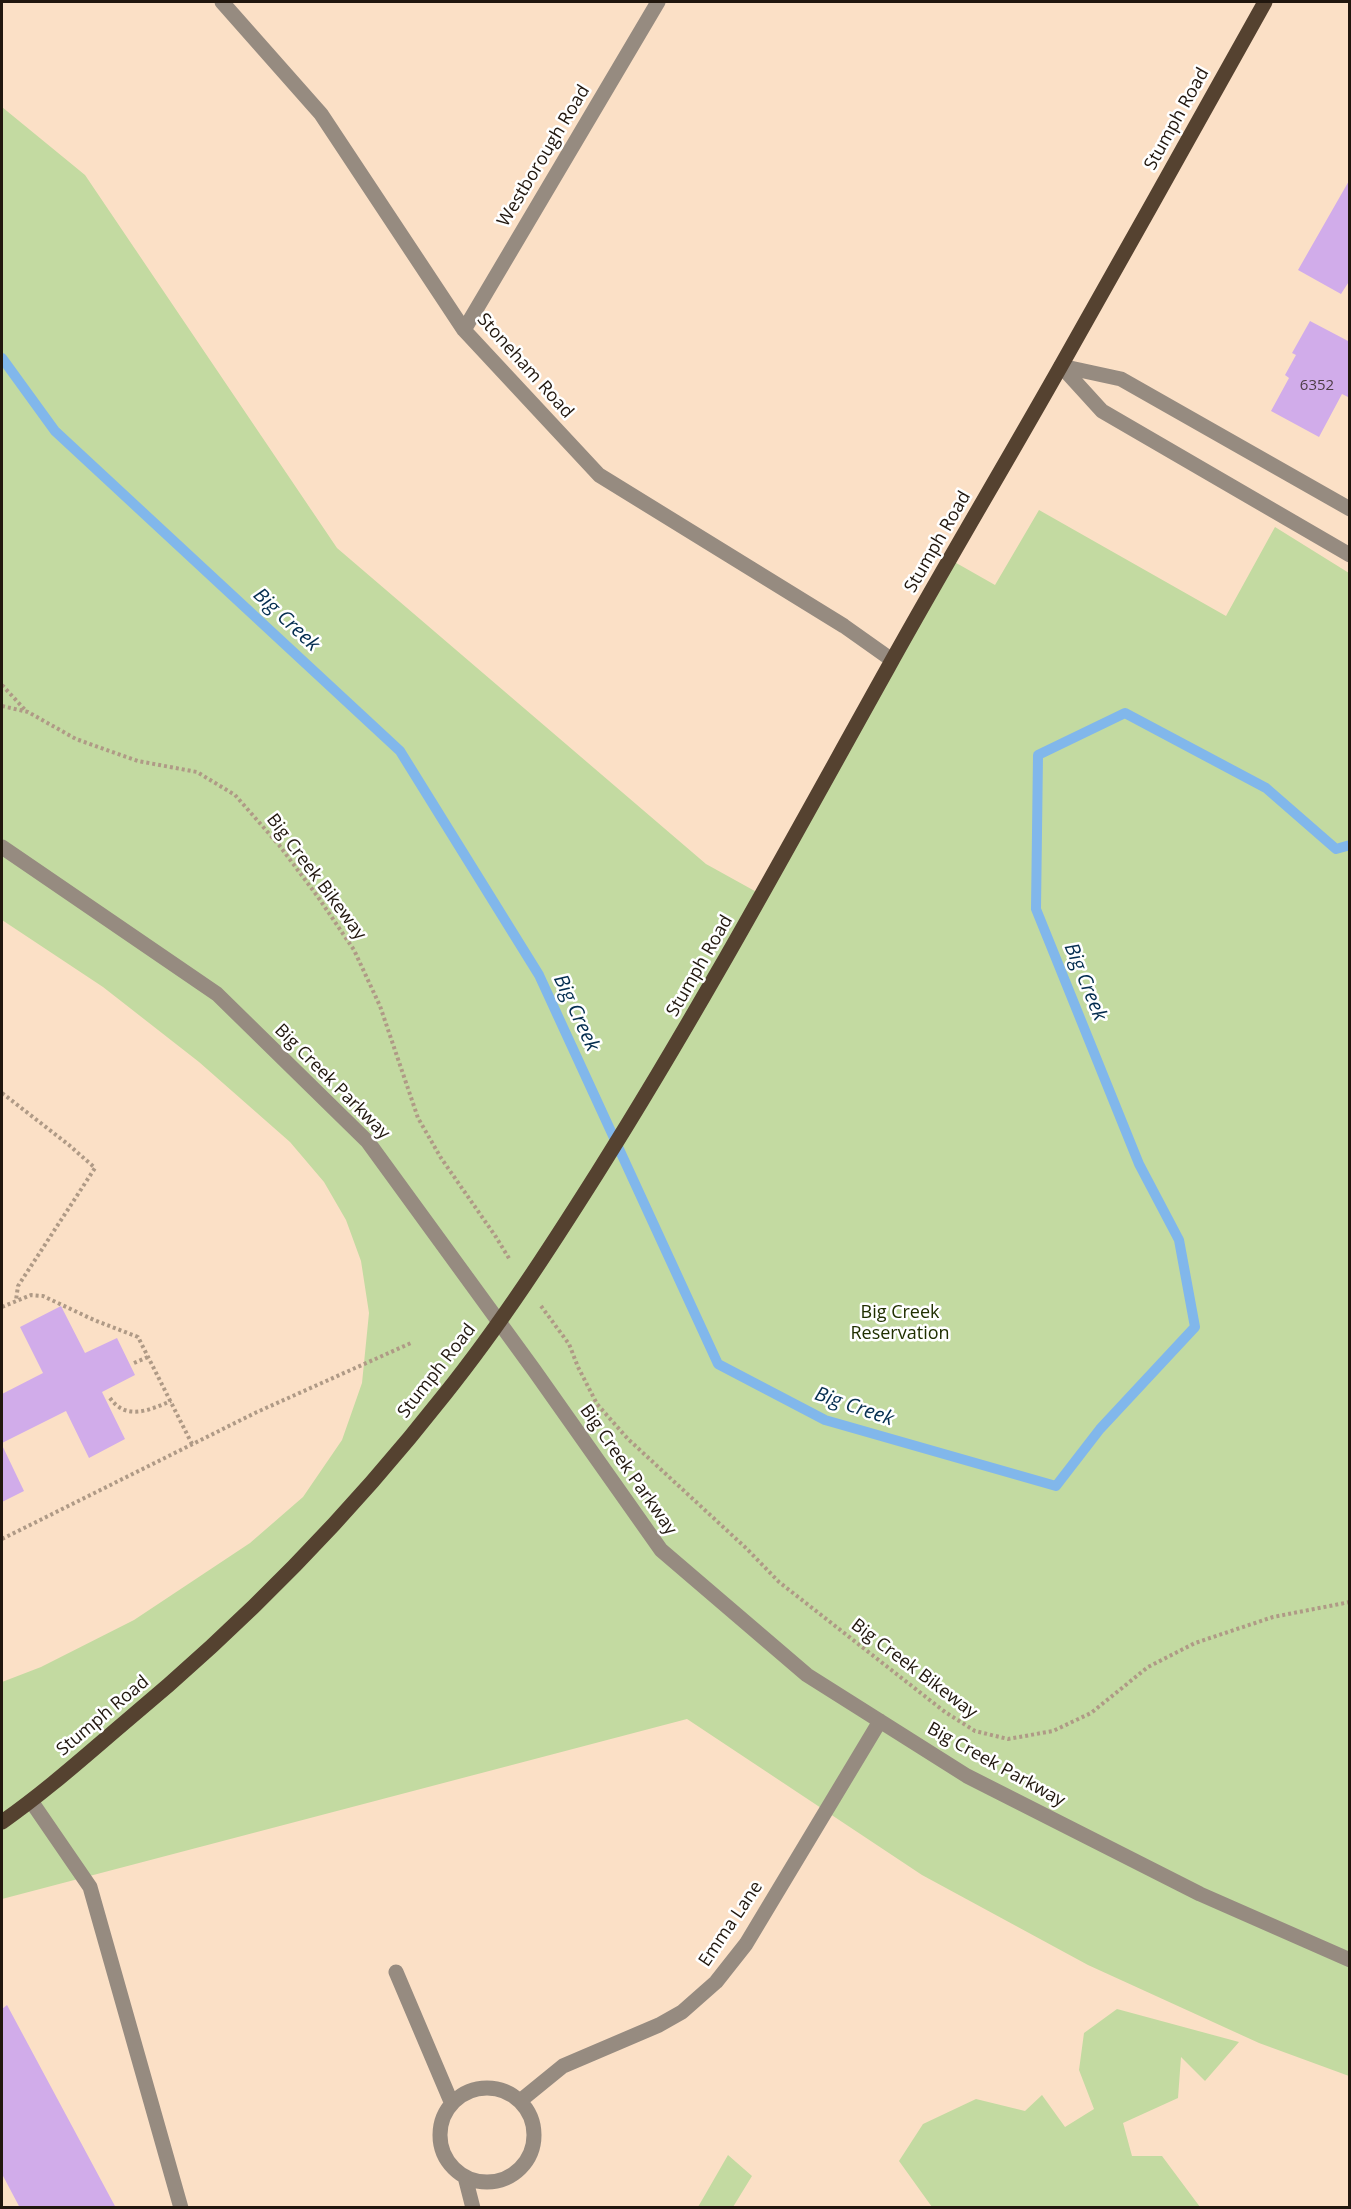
<!DOCTYPE html>
<style>
body{margin:0}
#map{position:relative;width:1351px;height:2209px;overflow:hidden;background:#fbe0c6;font-family:"Open Sans",sans-serif}
canvas{display:block}
.frame{position:absolute;inset:0;border:3px solid #21170e;pointer-events:none}
</style>
<div id="map">
<canvas width="1351" height="2209"></canvas>
<div class="frame"></div>
</div>
<script>
const context = document.querySelector('canvas').getContext('2d');
context.lineJoin = 'round';
function fill(path, color) { context.fillStyle = color; context.fill(path, 'evenodd'); }
function trace(path, color, width, dash) { context.strokeStyle = color; context.lineWidth = width; context.lineCap = dash ? 'butt' : 'round'; context.setLineDash(dash || []); context.stroke(path); }
function write(font, color, halo, rows, align = 'center') {
  context.font = font + ' "Open Sans",sans-serif'; context.lineWidth = 5; context.setLineDash([]); context.textBaseline = 'middle'; context.strokeStyle = halo; context.fillStyle = color; for (const [text, x, y, turn = 0] of rows) {
    context.save(); context.translate(x, y); context.rotate((+turn || 0) * Math.PI / 180); context.textAlign = isNaN(turn) ? turn : align; if (halo) context.strokeText(text, 0, 0); context.fillText(text, 0, 0); context.restore();
  }
}
fill(new Path2D(`
 M 2,107 L 85,175 L 337,548 L 706,864 L 762,895 L 951,560 L 995,585 L 1039,510 L 1226,616 L 1275,527 L 1349,573 L 1349,2076 L 1259,2043 L 1088,1965 L 922,1875 L 687,1719 L 2,1899 L 2,1682 L 41,1667 L 134,1620 L 250,1543 L 303,1497 L 342,1440 L 362,1383 L 369,1313 L 361,1261 L 346,1220 L 324,1182 L 290,1142 L 199,1062 L 103,987 L 2,920 Z
 M 1117,2009 L 1239,2042 L 1205,2081 L 1181,2057 L 1178,2098 L 1123,2123 L 1132,2156 L 1162,2156 L 1200,2207 L 932,2207 L 899,2161 L 923,2124 L 976,2099 L 1025,2111 L 1042,2095 L 1065,2127 L 1094,2109 L 1079,2070 L 1084,2033 Z
 M 728,2155 L 752,2176 L 733,2207 L 698,2207 Z`), '#c3daa1');
trace(new Path2D(`
 M 2,358 L 55,431 L 400,751 L 539,975 L 718,1364 L 825,1420 L 1056,1486 L 1100,1429 L 1195,1327 L 1179,1240 L 1139,1164 L 1036,909 L 1038,755 L 1125,713 L 1266,788 L 1336,849 L 1350,845`), '#81b7eb', 10);
fill(new Path2D(`
 M 1350,179 L 1350,280 L 1341,294 L 1298,270 Z
 M 1310,321 L 1350,342 L 1350,398 L 1342,394 L 1319,437 L 1271,411 L 1289,378 L 1285,375 L 1296,355 L 1292,353 Z
 M 61,1306 L 85,1353 L 117,1338 L 135,1375 L 102,1392 L 125,1439 L 89,1458 L 66,1411 L 2,1443 L 2,1394 L 43,1373 L 20,1327 Z
 M 2,1445 L 24,1491 L 2,1502 Z
 M 7,2005 L 116,2208 L 20,2208 L 2,2174 L 2,2009 Z`), '#d1acea');
trace(new Path2D(`
 M 2,685 L 27,712
 M 2,706 L 28,712 L 76,739 L 138,761 L 197,772 L 235,795 L 279,845 L 318,897 L 354,950 L 380,1006 L 418,1118 L 441,1158 L 496,1237 L 510,1260
 M 2,1093 L 69,1145 L 95,1168 L 18,1286 L 16,1300
 M 541,1306 L 569,1344 L 578,1367 L 597,1404 L 628,1439 L 747,1549 L 779,1582 L 945,1712 L 975,1731 L 1008,1739 L 1053,1731 L 1091,1713 L 1148,1667 L 1195,1643 L 1273,1617 L 1350,1602
 M 2,1307 L 31,1295 L 43,1296 L 94,1320 L 138,1337 L 192,1444
 M 134,1363 L 148,1357
 M 110,1398 C 126,1421 150,1410 171,1401
 M 2,1539 L 257,1412 L 411,1343`), '#af9a86', 4, [3, 3]);
trace(new Path2D(`
 M 222,2 L 321,114 L 464,330 L 599,475 L 844,626 L 892,660
 M 464,330 L 658,2
 M 1061,366 L 1102,411 L 1350,555
 M 1061,366 L 1121,379 L 1350,509
 M 2,847 L 217,994 L 368,1142 L 534,1370 L 661,1550 L 807,1675 L 967,1776 L 1200,1894 L 1350,1960
 M 31,1801 L 90,1887 L 181,2208
 M 396,1972 L 452,2104
 M440 2135a47 47 0 1 1 94 0a47 47 0 1 1-94 0Z
 M 520,2101 L 563,2066 L 659,2025 L 682,2012 L 716,1982 L 746,1944 L 880,1721
 M 465,2177 L 473,2208`), '#968b80', 15);
trace(new Path2D(`
 M 2,1822 C 45,1792 84,1757 124,1723 C 242,1625 350,1515 445,1394 C 501,1324 550,1248 598,1172 C 702,1007 794,836 889,666 C 945,565 1005,465 1062,364 C 1130,244 1198,122 1265,2`), '#554230', 15);
write('15px', '#4d3c45', null, [
 ["6352",1317,386]
]);
write('18px', '#21170e', '#fff', [
 ["Stumph Road",1177,119,-61],
 ["Westborough Road",544,156,-59],
 ["Stoneham Road",525,366,48],
 ["Stumph Road",938,542,-60],
 ["Big Creek Bikeway",316,877,53],
 ["Stumph Road",700,966,-60],
 ["Big Creek Parkway",332,1082,45],
 ["Stumph Road",437,1371,-52],
 ["Big Creek Parkway",628,1470,55],
 ["Big Creek Bikeway",914,1669,37],
 ["Stumph Road",103,1716,-40],
 ["Big Creek Parkway",996,1765,29],
 ["Emma Lane",731,1924,-56]
]);
write('18px', '#202f00', '#fff', [
 ["Big Creek",900,1313],
 ["Reservation",900,1334]
]);
write('italic 20px', '#042d4f', '#fff', [
 ["Big Creek",286,620,43],
 ["Big Creek",1085,982,68],
 ["Big Creek",576,1013,65],
 ["Big Creek",854,1407,19]
]);
</script>
